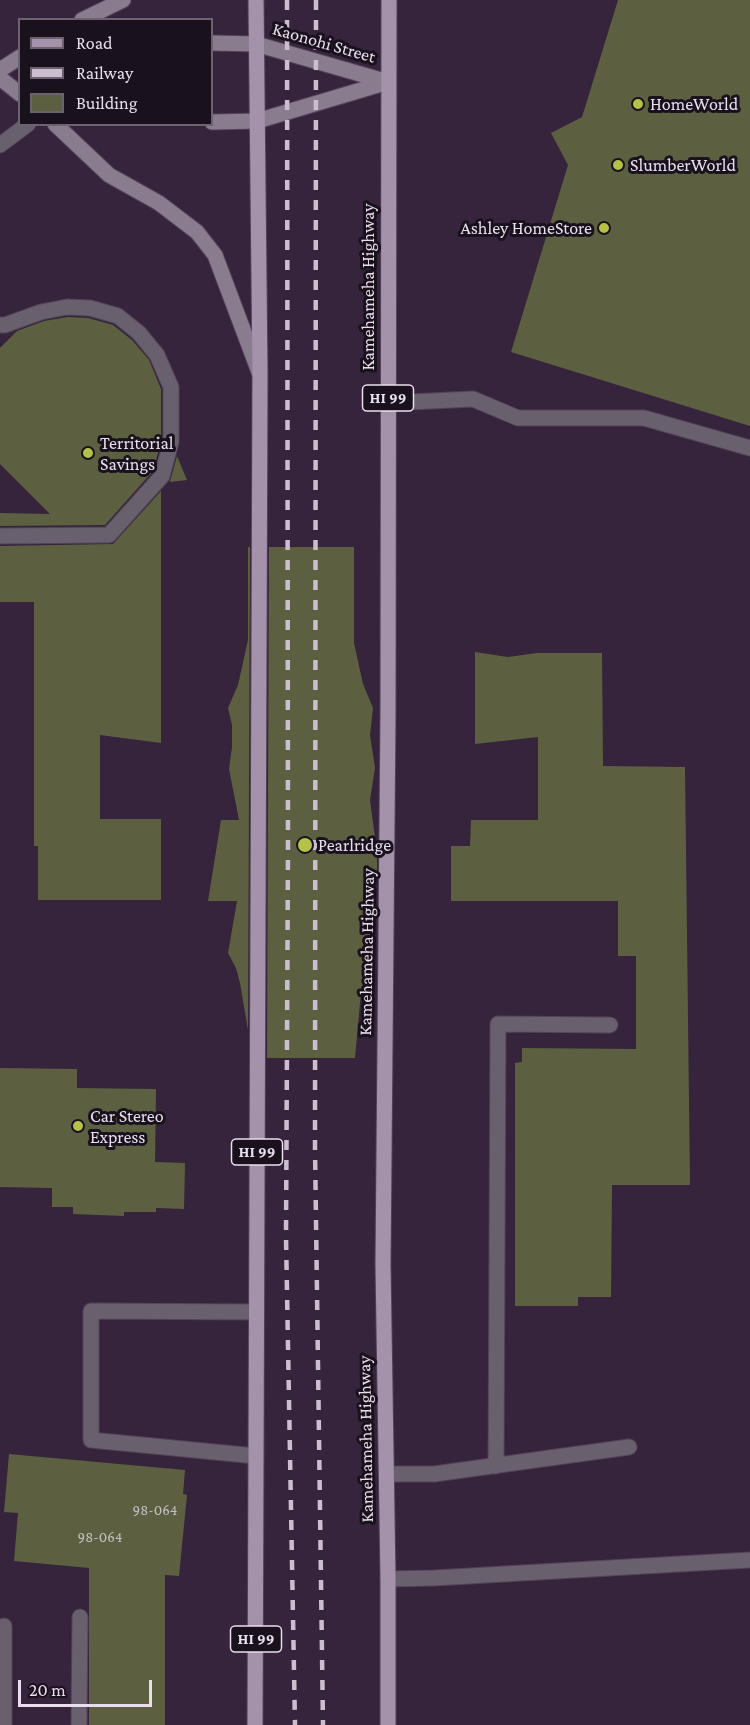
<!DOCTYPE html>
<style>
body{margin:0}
#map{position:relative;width:750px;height:1725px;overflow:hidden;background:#36243c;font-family:"Crimson Pro",serif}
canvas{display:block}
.legend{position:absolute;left:18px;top:18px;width:195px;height:108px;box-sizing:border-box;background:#19111c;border:2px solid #6d6370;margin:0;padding:8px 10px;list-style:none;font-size:18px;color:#eadeee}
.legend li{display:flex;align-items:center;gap:12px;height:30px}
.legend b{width:30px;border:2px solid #6d6370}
.scale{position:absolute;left:18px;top:1680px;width:134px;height:27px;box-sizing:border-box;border:3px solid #eadeee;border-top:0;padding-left:8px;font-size:18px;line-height:21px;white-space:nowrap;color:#eadeee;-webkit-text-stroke:4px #19111c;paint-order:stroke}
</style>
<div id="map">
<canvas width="750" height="1725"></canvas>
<ul class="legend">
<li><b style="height:8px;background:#a492ab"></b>Road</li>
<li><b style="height:8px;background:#cbbecf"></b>Railway</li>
<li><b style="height:16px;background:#5c6040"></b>Building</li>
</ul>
<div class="scale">20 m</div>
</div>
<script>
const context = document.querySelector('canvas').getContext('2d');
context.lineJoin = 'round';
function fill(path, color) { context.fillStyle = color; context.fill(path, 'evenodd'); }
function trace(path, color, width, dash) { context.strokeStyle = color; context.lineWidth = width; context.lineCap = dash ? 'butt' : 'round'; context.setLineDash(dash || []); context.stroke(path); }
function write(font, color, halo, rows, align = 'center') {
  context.font = font + ' "Crimson Pro",serif'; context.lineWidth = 6; context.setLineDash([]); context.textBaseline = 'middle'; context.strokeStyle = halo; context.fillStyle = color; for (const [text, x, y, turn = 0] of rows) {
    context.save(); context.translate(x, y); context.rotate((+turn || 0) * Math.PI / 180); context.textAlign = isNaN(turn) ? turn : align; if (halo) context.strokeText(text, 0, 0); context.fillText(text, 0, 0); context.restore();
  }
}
fill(new Path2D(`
 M 618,0 L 750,0 L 750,426 L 511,352 L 568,165 L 551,133 L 582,117 Z
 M 68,317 L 88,318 L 113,325 L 132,340 L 149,360 L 161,389 L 161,441 L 153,471 L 105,525 L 0,526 L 0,513 L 50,514 L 0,464 L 0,348 L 17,331 L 44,321 Z
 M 177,456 L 187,480 L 170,482 L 171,478 Z
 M 161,491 L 161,743 L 100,735 L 100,819 L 161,819 L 161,900 L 38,900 L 38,846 L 34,846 L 34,602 L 0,602 L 0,546 L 113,544 Z
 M 248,547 L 250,547 L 248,1030 L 240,983 L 236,968 L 228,953 L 237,901 L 208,901 L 221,820 L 239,820 L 229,769 L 232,747 L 232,725 L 228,708 L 238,685 L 248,640 Z
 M 269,547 L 354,547 L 354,643 L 363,684 L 373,708 L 370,735 L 375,768 L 370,800 L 377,853 L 377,877 L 374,877 L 370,915 L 371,938 L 374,953 L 361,992 L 355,1058 L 267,1058 Z
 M 475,652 L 508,657 L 537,653 L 602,653 L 603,766 L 685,767 L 690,1185 L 612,1185 L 611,1297 L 578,1297 L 578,1306 L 515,1306 L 515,1063 L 522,1062 L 522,1048 L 636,1049 L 636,956 L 618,956 L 618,901 L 451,901 L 451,846 L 470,846 L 471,820 L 538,820 L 538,737 L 475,744 Z
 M 0,1068 L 77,1069 L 77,1088 L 156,1089 L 155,1162 L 185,1163 L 184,1209 L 156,1208 L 156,1212 L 124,1212 L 124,1216 L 73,1214 L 73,1207 L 52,1207 L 52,1188 L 0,1187 Z
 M 9,1454 L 185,1470 L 183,1494 L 187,1495 L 179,1576 L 165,1575 L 165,1725 L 89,1725 L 89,1568 L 14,1561 L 18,1513 L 4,1512 Z`), '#5c6040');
const lane = new Path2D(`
 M 0,325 L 5,325 L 41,312 L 67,307 L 90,308 L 118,316 L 139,333 L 157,355 L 171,387 L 171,442 L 162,476 L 109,535 L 0,536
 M 388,403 L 473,399 L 518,418 L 644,418 L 750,448
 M 256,1456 L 91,1440 L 91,1311 L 256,1312
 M 496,1466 L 498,1024 L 610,1025
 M 387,1474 L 434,1474 L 629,1447
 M 388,1579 L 434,1578 L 750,1560
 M 4,1626 L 4,1725
 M 79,1725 L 80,1617`);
const street = new Path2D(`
 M 0,145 L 28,124`);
const secondary = new Path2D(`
 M 82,20 L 123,0
 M 212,43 L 256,44 L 388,82
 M 0,70 L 20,57
 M 0,78 L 20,94
 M 212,122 L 257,121 L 388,82
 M 55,124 L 109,175 L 159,203 L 197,232 L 215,255 L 259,372`);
const primary = new Path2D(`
 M 255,1725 L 260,373 L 256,0
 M 388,1725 L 388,1579 L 383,1264 L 388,714 L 389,0`);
trace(lane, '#534258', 17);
trace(street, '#534258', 17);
trace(secondary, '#534258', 17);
trace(primary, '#534258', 17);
trace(lane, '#68606c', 15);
trace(street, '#68606c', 15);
trace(secondary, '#8a7c8f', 15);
trace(primary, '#a492ab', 15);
trace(new Path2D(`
 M 287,0 L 288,849 L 286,1237 L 295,1725
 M 316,0 L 315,1148 L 323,1725`), '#cbbecf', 4.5, [10, 10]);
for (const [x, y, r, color] of [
 [638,104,6,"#b6c148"],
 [618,165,6,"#b6c148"],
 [604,228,6,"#b6c148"],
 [88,453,6,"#b6c148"],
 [305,845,8,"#b6c148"],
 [78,1126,6,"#b6c148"]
]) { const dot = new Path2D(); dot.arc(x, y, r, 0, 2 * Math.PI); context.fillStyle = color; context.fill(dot); trace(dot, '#19111c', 2); }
write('15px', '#c6bec2', null, [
 ["98-064",155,1510],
 ["98-064",100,1537]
]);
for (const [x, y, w] of [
 [388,398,51],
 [257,1152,51],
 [256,1639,51]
]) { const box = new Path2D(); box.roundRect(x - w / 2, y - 13, w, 26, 4.5); context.fillStyle = '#19111c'; context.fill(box); trace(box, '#eadeee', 1.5); }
write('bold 16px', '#eadeee', null, [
 ["HI 99",388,398],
 ["HI 99",257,1152],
 ["HI 99",256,1639]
]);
write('18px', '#eadeee', '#19111c', [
 ["Kaonohi Street",324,43,16],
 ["Kamehameha Highway",368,287,-90],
 ["Kamehameha Highway",367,952,-89],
 ["Kamehameha Highway",366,1439,-91]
]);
write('18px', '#eadeee', '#19111c', [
 ["HomeWorld",650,104],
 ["SlumberWorld",630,165],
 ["Ashley HomeStore",592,228,"right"],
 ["Territorial",100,443],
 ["Savings",100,464],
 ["Pearlridge",318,845],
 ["Car Stereo",90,1116],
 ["Express",90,1137]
], 'left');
</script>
